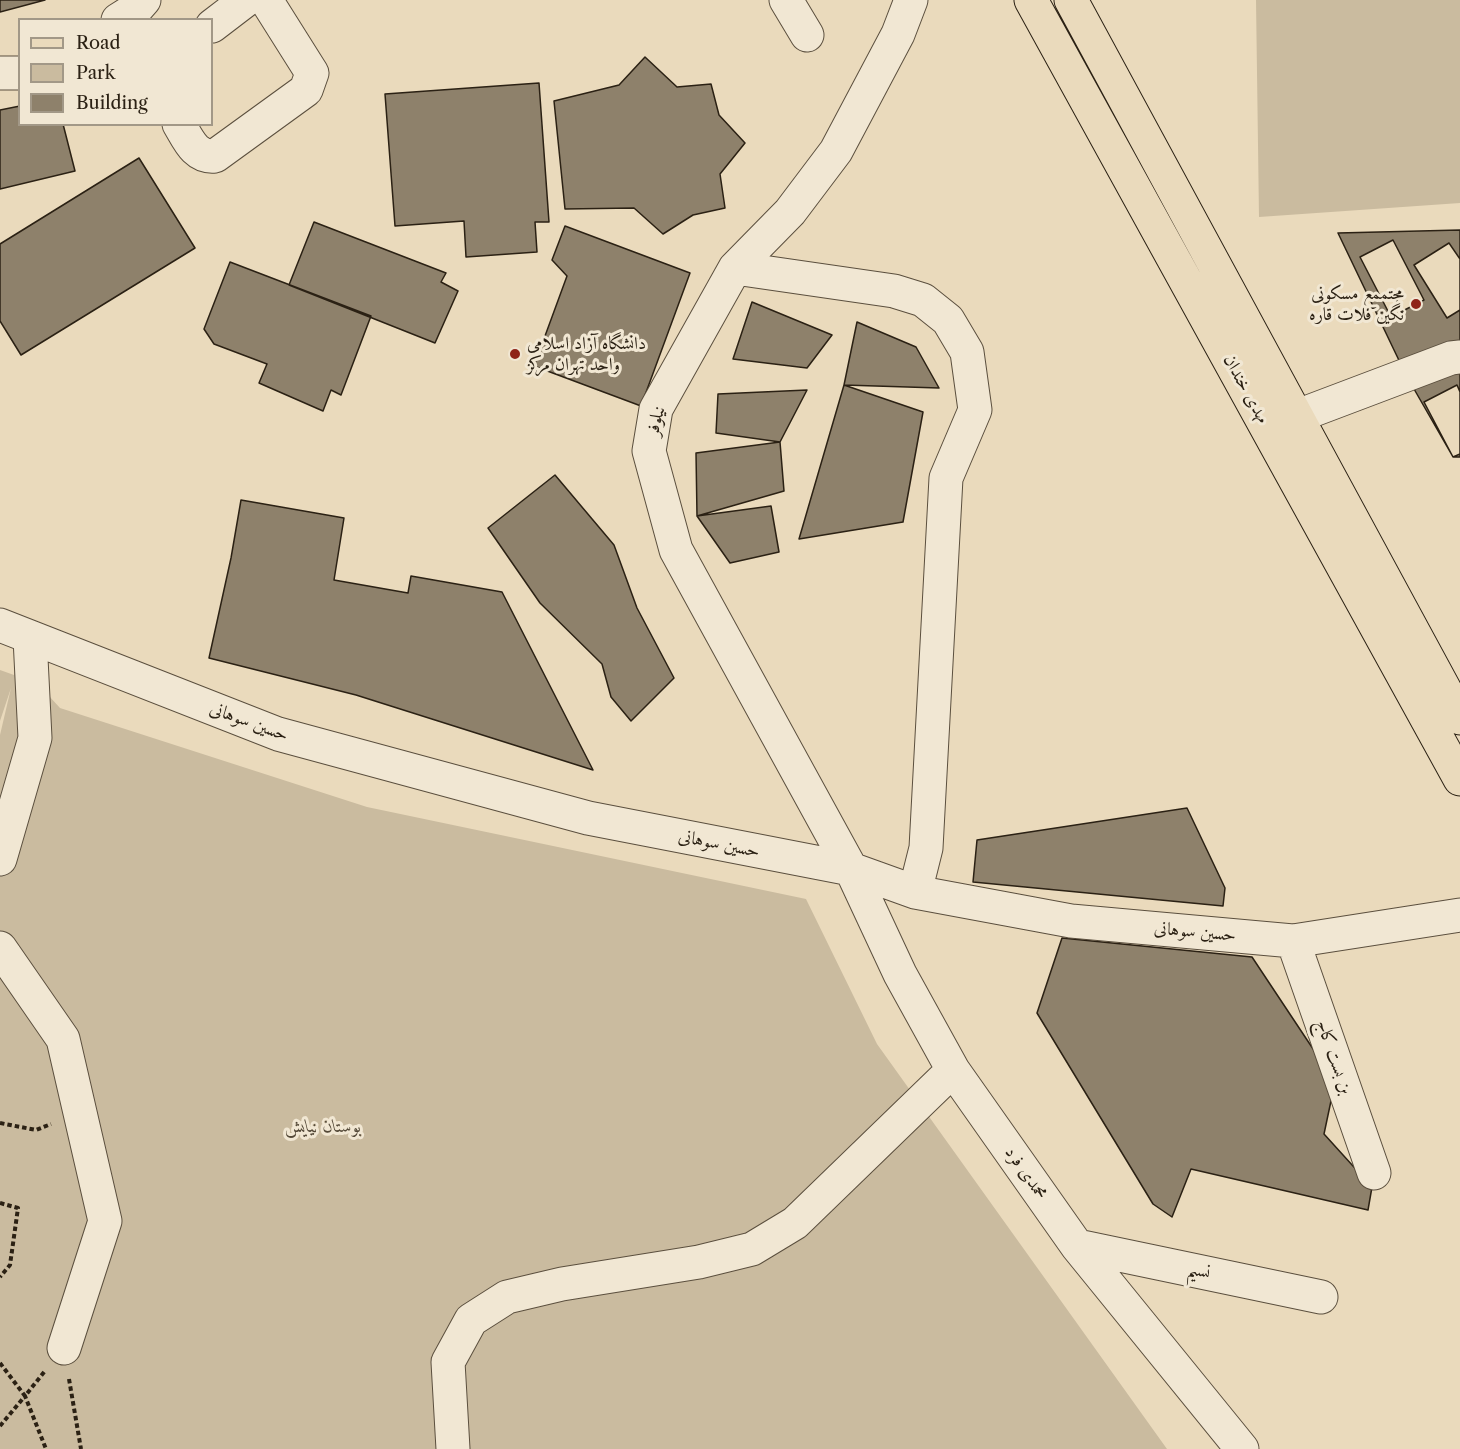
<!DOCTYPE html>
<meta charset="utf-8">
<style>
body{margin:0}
#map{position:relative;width:1460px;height:1449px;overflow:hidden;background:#eadabc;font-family:"Libre Caslon Text",serif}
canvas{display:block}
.legend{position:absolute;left:18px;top:18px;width:195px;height:108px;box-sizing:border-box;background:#f1e7d3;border:2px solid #a29887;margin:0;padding:8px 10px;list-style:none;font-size:18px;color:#2b2114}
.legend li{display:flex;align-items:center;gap:12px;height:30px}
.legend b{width:30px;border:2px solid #a29887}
</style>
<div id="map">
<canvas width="1460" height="1449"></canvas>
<ul class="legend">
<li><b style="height:8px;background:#eadabc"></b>Road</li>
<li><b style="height:16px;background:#cabb9f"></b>Park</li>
<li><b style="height:16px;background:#8e816b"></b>Building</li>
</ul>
</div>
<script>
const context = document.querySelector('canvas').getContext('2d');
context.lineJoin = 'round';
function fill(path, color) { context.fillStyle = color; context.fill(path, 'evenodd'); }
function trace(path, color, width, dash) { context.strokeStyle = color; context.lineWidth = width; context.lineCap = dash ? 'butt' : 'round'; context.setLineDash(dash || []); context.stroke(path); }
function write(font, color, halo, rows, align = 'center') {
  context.font = font + ' "Libre Caslon Text",Amiri,serif'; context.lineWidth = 6; context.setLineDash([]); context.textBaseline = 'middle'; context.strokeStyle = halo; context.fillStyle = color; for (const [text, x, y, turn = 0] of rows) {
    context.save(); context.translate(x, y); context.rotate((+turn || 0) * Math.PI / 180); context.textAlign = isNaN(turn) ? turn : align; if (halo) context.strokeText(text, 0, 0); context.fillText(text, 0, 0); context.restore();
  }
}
fill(new Path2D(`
 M 1256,0 L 1460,0 L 1460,203 L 1259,217 Z
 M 17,661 L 60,708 L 367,807 L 806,899 L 877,1044 L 1167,1449 L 0,1449 L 0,735 L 11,688 L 0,721 L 0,670 L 14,675 Z`), '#cabb9f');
const building = new Path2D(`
 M 0,0 L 45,0 L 0,12 Z
 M 645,57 L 677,87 L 711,84 L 719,115 L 745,143 L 720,174 L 725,208 L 693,215 L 663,234 L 634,208 L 565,209 L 554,101 L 619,85 Z
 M 539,83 L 549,222 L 535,222 L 537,252 L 466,257 L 464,221 L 395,226 L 385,94 Z
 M 20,106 L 20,124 L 63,124 L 75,171 L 0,189 L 0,110 Z
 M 139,158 L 195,248 L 21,355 L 0,321 L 0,244 Z
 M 314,222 L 446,273 L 441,282 L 458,291 L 435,343 L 289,285 Z
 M 565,226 L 690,273 L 641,406 L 534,366 L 567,276 L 552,260 Z
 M 1460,230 L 1460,457 L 1453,457 L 1406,375 L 1338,233 Z
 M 1393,240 L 1424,300 L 1391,317 L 1360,257 Z
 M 1449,243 L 1460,259 L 1460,310 L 1447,318 L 1414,265 Z
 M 230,262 L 371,316 L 341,395 L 331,390 L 323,411 L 259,383 L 267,364 L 214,344 L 204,329 Z
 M 752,302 L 832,335 L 807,368 L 733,359 Z
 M 857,322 L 916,347 L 939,388 L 844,385 Z
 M 844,385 L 923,412 L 903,522 L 799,539 Z
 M 1457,385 L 1460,392 L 1460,454 L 1453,457 L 1424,402 Z
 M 807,390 L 780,442 L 716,433 L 718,394 Z
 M 780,442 L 784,491 L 697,516 L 696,453 Z
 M 555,475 L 614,545 L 637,608 L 674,678 L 631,721 L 611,697 L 602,664 L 540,603 L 488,528 Z
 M 241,500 L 344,518 L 334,580 L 408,593 L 411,576 L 502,592 L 593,770 L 356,695 L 209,658 L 231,558 Z
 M 771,506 L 779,552 L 730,563 L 697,516 Z
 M 1187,808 L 1225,888 L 1223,906 L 973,882 L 977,840 Z
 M 1062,938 L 1252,957 L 1335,1082 L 1324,1134 L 1372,1187 L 1368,1210 L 1191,1169 L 1172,1217 L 1153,1204 L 1037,1013 Z`);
fill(building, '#8e816b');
trace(building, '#2b2114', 1.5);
const minor = new Path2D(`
 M 786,0 L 807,35
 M 911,0 L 898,34 L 836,151 L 790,212 L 735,268 L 656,409 L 649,451 L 676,550 L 851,869 L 900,974 L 953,1070 L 1077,1246 L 1242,1449
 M 118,20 L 137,8 L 144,0
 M 212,26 L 246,0
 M 0,73 L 20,73
 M 179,124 C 188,139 195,158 215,156 L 306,90 L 312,73 L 266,0
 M 735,268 L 894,291 L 923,300 L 948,320 L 967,352 L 975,410 L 946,478 L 926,848 L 915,892
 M 1295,417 L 1451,358 L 1460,357
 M 0,625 L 278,734 L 588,818 L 851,869 L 915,892 L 1071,921 L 1293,941 L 1460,915
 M 0,859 L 35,738 L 30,638
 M 1293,941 L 1374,1173
 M 0,948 L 63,1039 L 105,1221 L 64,1348
 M 1077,1246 L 1321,1297
 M 453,1449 L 448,1362 L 471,1320 L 507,1297 L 562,1284 L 699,1262 L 752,1249 L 795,1223 L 953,1070`);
const major = new Path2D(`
 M 1031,0 L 1460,779
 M 1071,0 L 1460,718`);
trace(minor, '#5b4f3e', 35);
trace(major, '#2b2114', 35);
trace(new Path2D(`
 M 0,1123 L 36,1130 L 51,1124
 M 0,1203 L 18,1208 L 10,1265 L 0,1277
 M 0,1363 L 25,1396 L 45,1371
 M 69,1379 L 81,1449
 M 0,1426 L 25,1396 L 46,1449`), '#2b2114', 4, [4.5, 3]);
trace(minor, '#f1e7d3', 33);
trace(major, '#eadabc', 33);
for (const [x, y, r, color] of [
 [1416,304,6,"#8f2418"],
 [515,354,6,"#8f2418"]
]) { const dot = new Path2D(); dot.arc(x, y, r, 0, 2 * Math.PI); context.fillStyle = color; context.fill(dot); trace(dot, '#f1e7d3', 2); }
write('18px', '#2b2114', '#f1e7d3', [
 ["مجتممع مسکونی",1404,294],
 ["نگین فلات قاره",1404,315],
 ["دانشگاه آزاد اسلامی",527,344,"left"],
 ["واحد تهران مرکز",527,365,"left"]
], 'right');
write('18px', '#2b2114', '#f1e7d3', [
 ["مهدی خندان",1246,389,61],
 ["نیلوفر",656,421,-76],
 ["حسین سوهانی",249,722,20],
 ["حسین سوهانی",719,844,11],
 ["حسین سوهانی",1195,932,5],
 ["بن بست کاج",1334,1057,71],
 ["محمدی فرد",1026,1173,55],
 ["نسیم",1199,1271,12]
]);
write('italic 18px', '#534837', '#f1e7d3', [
 ["بوستان نیایش",323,1127]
]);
</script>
